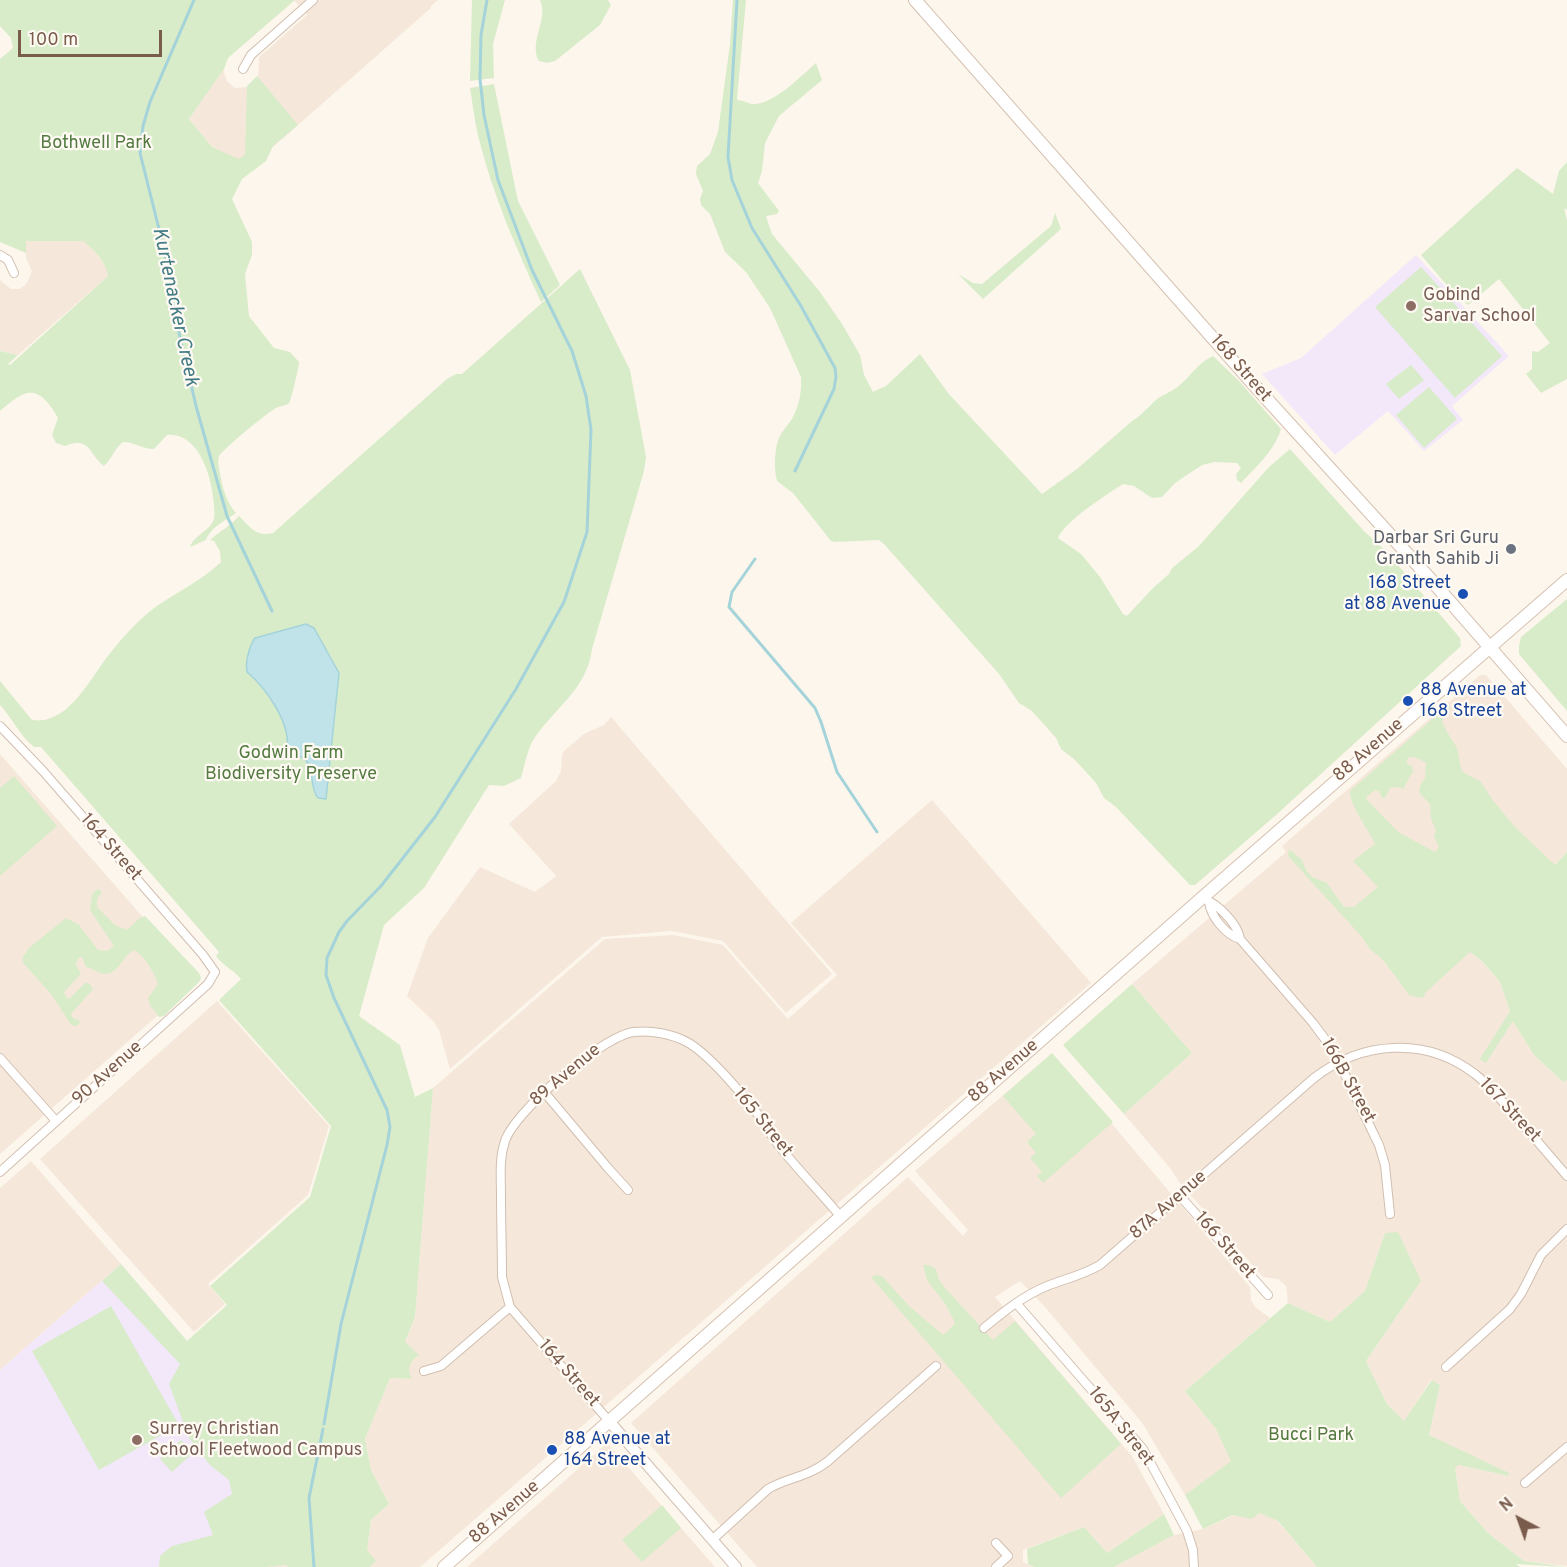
<!DOCTYPE html>
<style>
body{margin:0}
#map{position:relative;width:1567px;height:1567px;overflow:hidden;background:#fdf6ec;font-family:Overpass,sans-serif}
canvas{display:block}
.north{position:absolute;left:1489px;top:1489px;width:60px;height:60px;-webkit-text-stroke:4px #fffaf3;paint-order:stroke;rotate:319deg;font-size:16px;font-weight:700;line-height:24px;text-align:center;color:#7a5c4d}
.north::after{content:'';display:block;margin:auto;width:21px;height:27px;background:#7a5c4d;clip-path:polygon(50% 0,100% 100%,50% 72%,0 100%)}
.scale{position:absolute;left:18px;top:30px;width:144px;height:27px;box-sizing:border-box;border:3px solid #7a5c4d;border-top:0;padding-left:8px;font-size:18px;line-height:21px;white-space:nowrap;color:#7a5c4d;-webkit-text-stroke:4px #fffaf3;paint-order:stroke}
</style>
<div id="map">
<canvas width="1567" height="1567"></canvas>
<div class="north">N</div>
<div class="scale">100 m</div>
</div>
<script>
const context = document.querySelector('canvas').getContext('2d');
context.lineJoin = 'round';
function fill(path, color) { context.fillStyle = color; context.fill(path, 'evenodd'); }
function trace(path, color, width, dash) { context.strokeStyle = color; context.lineWidth = width; context.lineCap = dash ? 'butt' : 'round'; context.setLineDash(dash || []); context.stroke(path); }
function write(font, color, halo, rows, align = 'center') {
  context.font = font + ' Overpass,sans-serif'; context.lineWidth = 4.5; context.setLineDash([]); context.textBaseline = 'middle'; context.strokeStyle = halo; context.fillStyle = color; for (const [text, x, y, turn = 0] of rows) {
    context.save(); context.translate(x, y); context.rotate((+turn || 0) * Math.PI / 180); context.textAlign = isNaN(turn) ? turn : align; if (halo) context.strokeText(text, 0, 0); context.fillText(text, 0, 0); context.restore();
  }
}
fill(new Path2D(`
 M 294,0 L 438,0 L 430,7 L 431,8 L 248,169 L 212,147 L 189,119 L 223,69 L 227,81 L 235,88 L 248,87 L 258,77 L 259,57 L 307,15 Z
 M 87,240 L 107,268 L 108,276 L 18,355 L 0,351 L 0,280 L 11,289 L 20,289 L 27,283 L 32,271 L 26,258 L 25,241 Z
 M 1480,675 L 1486,675 L 1567,769 L 1567,852 L 1472,950 L 1500,982 L 1510,1011 L 1486,1063 L 1513,1020 L 1534,1055 L 1563,1082 L 1567,1080 L 1567,1566 L 1524,1561 L 1488,1533 L 1460,1501 L 1455,1468 L 1459,1465 L 1508,1476 L 1429,1435 L 1440,1385 L 1431,1380 L 1404,1422 L 1387,1404 L 1366,1361 L 1421,1281 L 1385,1233 L 1365,1291 L 1330,1322 L 1288,1303 L 1286,1286 L 1278,1279 L 1263,1277 L 1179,1182 L 1170,1168 L 1124,1114 L 1192,1053 L 1132,984 L 1286,852 L 1282,846 Z
 M 611,717 L 832,974 L 786,1013 L 723,941 L 672,931 L 602,937 L 450,1069 L 439,1030 L 434,1022 L 407,996 L 428,938 L 480,867 L 535,892 L 556,876 L 509,824 L 556,781 L 561,771 L 562,755 L 564,751 L 584,734 L 604,725 Z
 M 0,754 L 198,980 L 0,1154 Z
 M 932,800 L 1091,983 L 420,1567 L 224,1567 L 367,1549 L 371,1520 L 389,1504 L 371,1470 L 365,1439 L 390,1378 L 411,1379 L 408,1373 L 409,1365 L 414,1359 L 405,1343 L 415,1317 L 433,1088 L 605,939 L 673,935 L 723,945 L 788,1019 L 837,975 L 791,923 Z
 M 217,1001 L 329,1126 L 308,1195 L 208,1284 L 225,1304 L 194,1332 L 40,1159 Z
 M 1052,1053 L 1250,1287 L 1251,1300 L 1255,1307 L 1270,1318 L 1185,1391 L 1216,1429 L 1232,1461 L 1185,1495 L 1143,1424 L 1045,1307 L 1020,1281 L 995,1297 L 1132,1456 L 1164,1514 L 1107,1553 L 1084,1527 L 1023,1550 L 1023,1562 L 1034,1567 L 757,1567 L 631,1423 L 908,1177 L 963,1236 L 968,1230 L 915,1171 Z
 M 31,1161 L 121,1264 L 0,1370 L 0,1188 Z
 M 605,1445 L 609,1445 L 715,1567 L 467,1567 Z
 M 1262,1503 L 1317,1567 L 1114,1567 L 1174,1535 L 1203,1529 Z`), '#f5e8da');
fill(new Path2D(`
 M 1416,255 L 1509,356 L 1452,406 L 1463,420 L 1424,451 L 1388,411 L 1335,455 L 1262,374 L 1301,358 Z
 M 121,1264 L 314,1488 L 224,1567 L 0,1567 L 0,1370 Z`), '#f3e8fa');
fill(new Path2D(`
 M 0,0 L 295,0 L 228,58 L 224,69 L 189,119 L 212,147 L 239,159 L 245,155 L 247,86 L 257,76 L 298,125 L 273,146 L 266,161 L 242,179 L 232,199 L 252,242 L 252,255 L 245,274 L 249,316 L 274,348 L 290,352 L 299,362 C 299,367 291,401 289,403 C 286,406 280,406 276,408 C 268,412 222,450 219,456 C 217,463 220,472 221,479 C 224,492 227,503 236,513 C 226,520 210,528 206,540 L 190,547 C 194,535 210,531 214,519 C 215,515 214,509 214,505 C 212,479 200,432 167,435 L 154,449 C 143,449 134,442 123,442 C 114,449 112,459 104,466 C 89,455 90,435 65,446 L 56,443 L 52,435 L 58,418 C 38,383 26,388 0,411 L 0,351 L 18,355 L 8,364 L 10,365 L 108,276 C 106,262 94,249 83,241 L 26,241 L 26,253 L 0,242 L 0,59 L 13,48 L 11,38 L 0,26 Z
 M 472,0 L 505,0 L 493,44 L 494,78 L 470,81 Z
 M 540,0 L 608,0 L 611,5 L 600,25 L 555,61 L 547,63 L 539,61 C 528,42 549,20 540,0 Z
 M 733,0 L 746,0 L 737,100 C 744,100 749,105 756,104 C 776,102 801,76 816,63 L 822,80 L 779,116 L 765,143 L 762,171 L 758,183 L 779,211 L 777,214 L 766,216 L 772,234 L 820,292 L 842,324 L 860,355 L 864,375 L 873,392 L 886,386 L 920,354 L 948,393 L 1042,494 L 1077,469 L 1132,421 C 1142,415 1148,407 1157,399 C 1164,394 1174,391 1181,384 C 1192,374 1198,363 1213,356 L 1239,381 L 1281,429 C 1275,450 1256,467 1241,483 L 1237,480 L 1236,474 L 1241,468 L 1237,463 L 1215,462 L 1202,465 L 1175,483 L 1162,497 L 1152,498 L 1134,486 L 1123,484 C 1106,495 1065,521 1058,538 L 1081,554 L 1100,577 L 1123,614 L 1127,616 L 1153,588 L 1169,574 L 1172,568 L 1198,547 L 1269,467 L 1290,449 L 1364,531 L 1386,551 L 1460,638 L 1461,646 L 1276,815 L 1195,885 L 1190,885 L 1116,807 L 1104,798 L 1096,783 L 1075,760 L 1061,749 L 1056,738 L 1032,711 L 1019,703 L 999,674 L 884,544 L 879,540 L 835,542 L 831,541 L 793,493 L 777,481 C 774,469 774,450 779,438 C 782,431 788,425 792,419 C 799,406 802,391 801,377 L 770,308 L 746,272 L 725,252 L 710,214 L 701,205 L 700,199 L 703,191 L 696,174 L 697,166 L 710,154 L 718,132 L 730,44 Z
 M 494,84 L 518,201 L 560,285 L 541,302 C 517,250 494,198 480,143 C 475,125 473,106 470,88 Z
 M 1567,162 L 1567,210 L 1564,208 L 1567,220 L 1567,379 L 1541,393 L 1526,374 L 1532,369 L 1532,351 L 1538,352 L 1550,343 L 1499,279 L 1468,305 L 1444,282 L 1421,255 L 1517,168 L 1553,194 L 1559,171 Z
 M 1055,213 L 1061,229 L 983,299 L 958,274 L 973,283 L 982,284 L 1051,226 Z
 M 1421,267 L 1502,356 L 1455,398 L 1375,307 Z
 M 580,269 L 630,370 L 646,457 L 644,471 L 592,649 C 587,691 552,709 532,742 C 527,752 524,767 521,778 L 504,786 L 489,785 L 424,888 L 384,925 L 359,1016 L 400,1045 L 415,1097 L 433,1088 L 415,1317 L 405,1342 L 419,1355 C 410,1361 406,1369 412,1379 L 390,1378 L 365,1439 L 371,1470 L 389,1504 L 371,1520 L 367,1550 L 376,1561 L 369,1567 L 288,1567 L 286,1565 L 266,1567 L 159,1567 L 160,1556 L 172,1546 L 213,1535 L 204,1512 L 232,1494 L 229,1480 L 210,1465 L 189,1438 L 169,1384 L 180,1364 L 102,1281 L 121,1264 L 187,1341 L 227,1305 L 210,1286 L 310,1197 L 331,1126 L 219,1000 L 241,979 C 233,969 224,967 216,956 L 219,952 L 41,747 L 34,747 C 20,736 12,718 0,705 L 0,681 L 32,720 C 69,726 91,676 111,652 C 122,638 135,624 149,612 C 172,594 199,583 221,562 L 220,551 L 214,541 L 210,540 C 219,532 231,525 239,516 C 250,527 256,537 273,533 L 447,379 L 456,374 L 462,374 Z
 M 1411,365 L 1424,380 L 1399,399 L 1386,384 Z
 M 1429,387 L 1457,419 L 1424,448 L 1396,415 Z
 M 1567,599 L 1567,711 L 1519,654 L 1519,646 L 1521,637 Z
 M 1447,706 L 1450,707 L 1450,710 L 1442,721 L 1447,732 L 1457,748 L 1461,768 L 1464,773 L 1480,781 L 1495,803 L 1515,827 L 1555,865 L 1567,852 L 1567,1080 L 1563,1082 L 1534,1055 L 1513,1021 L 1486,1063 L 1480,1059 L 1510,1011 L 1500,982 L 1482,961 L 1470,952 L 1425,993 L 1424,997 L 1420,998 L 1409,995 L 1384,961 L 1369,948 L 1362,937 L 1288,856 L 1289,849 L 1302,860 L 1306,870 L 1312,877 L 1327,883 L 1344,907 L 1354,907 L 1378,887 L 1353,861 L 1375,844 C 1369,831 1349,804 1350,791 ZM 1409,757 L 1417,758 L 1426,763 L 1425,778 L 1420,786 L 1419,793 L 1430,804 L 1431,819 L 1436,830 L 1434,836 L 1439,847 L 1435,852 L 1398,832 L 1367,800 L 1366,797 L 1375,790 L 1379,791 L 1382,798 L 1385,798 L 1390,788 L 1399,787 L 1403,789 L 1413,771 L 1412,766 L 1406,763 Z
 M 14,776 L 57,826 L 0,876 L 0,788 Z
 M 98,889 L 102,892 L 97,899 L 97,907 L 115,925 L 127,930 L 140,918 L 145,916 L 199,973 L 201,978 L 199,982 L 164,1016 L 159,1017 L 150,1005 L 148,998 L 158,984 C 155,974 144,955 134,950 C 123,954 119,975 104,974 C 98,973 92,968 86,967 L 82,957 L 78,958 L 76,965 L 81,974 L 64,992 L 67,999 L 70,998 L 85,983 L 89,983 L 93,989 L 71,1014 L 73,1018 L 79,1020 L 80,1023 L 76,1026 L 71,1025 L 52,995 L 24,964 L 22,959 L 29,948 L 66,918 L 79,925 L 98,950 L 107,951 L 114,946 L 90,910 L 92,894 Z
 M 1132,984 L 1192,1053 L 1124,1114 L 1063,1045 Z
 M 1052,1053 L 1113,1122 L 1043,1183 L 1037,1176 L 1042,1172 L 1030,1158 L 1036,1153 L 1027,1142 L 1036,1134 L 1003,1096 Z
 M 1398,1232 L 1421,1281 L 1366,1361 L 1387,1404 L 1404,1421 L 1432,1380 L 1440,1385 L 1429,1435 L 1509,1473 L 1508,1476 L 1459,1465 L 1455,1468 L 1460,1501 L 1488,1533 L 1524,1561 L 1567,1567 L 1516,1564 L 1520,1567 L 1317,1567 L 1278,1521 L 1260,1513 L 1251,1519 L 1233,1515 L 1203,1529 L 1185,1495 L 1231,1461 L 1216,1429 L 1185,1391 L 1288,1303 L 1330,1322 L 1365,1291 L 1385,1233 Z
 M 923,1265 L 929,1265 L 936,1269 L 939,1280 L 944,1287 L 993,1340 L 1015,1321 L 1121,1444 L 1061,1498 L 871,1277 L 876,1275 L 882,1276 L 909,1306 L 942,1334 L 946,1333 L 955,1323 L 946,1305 L 927,1280 Z
 M 111,1306 L 179,1425 L 99,1470 L 32,1351 Z
 M 181,1440 L 193,1453 L 172,1472 L 160,1459 Z
 M 662,1505 L 681,1528 L 642,1562 L 622,1540 Z
 M 1164,1514 L 1174,1535 L 1114,1567 L 1034,1567 L 1028,1564 L 1027,1549 L 1084,1527 L 1107,1553 Z`), '#d8ecc9');
const water = new Path2D(`
 M 306,624 L 314,628 L 339,673 L 326,799 L 318,798 C 310,789 314,772 307,762 C 304,757 293,754 287,749 C 291,723 266,688 247,672 C 245,662 249,647 255,638 Z`);
fill(water, '#bfe3e8');
trace(water, '#a5d3da', 1.5);
trace(new Path2D(`
 M 194,0 L 150,102 L 143,126 L 140,153 L 165,253 L 176,320 L 196,406 L 227,516 L 272,611
 M 737,0 L 728,157 L 732,180 L 752,228 L 801,306 L 835,368 L 836,377 L 834,389 L 795,471
 M 755,559 L 732,592 L 729,607 L 815,708 L 821,722 L 837,772 L 877,832
 M 324,1424 L 341,1324 L 387,1145 L 390,1127 L 387,1110 L 334,998 L 326,975 L 327,958 L 339,932 L 347,921 L 381,886 L 435,817 L 516,689 L 564,602 L 587,532 L 591,430 L 586,396 L 572,351 L 532,270 L 498,180 L 484,115 L 480,79 L 481,35 L 487,0
 M 314,1567 L 309,1498 L 323,1429`), '#a5d3da', 3);
const minor = new Path2D(`
 M 243,69 L 251,55 L 313,0
 M 0,255 L 8,260 L 14,273
 M 0,726 L 43,771 L 203,955 L 215,972 L 208,984 L 0,1172
 M 1203,897 C 1208,902 1214,903 1219,908 C 1228,916 1238,927 1240,939 L 1313,1023 L 1333,1050 L 1379,1145 L 1385,1165 L 1390,1214
 M 1209,902 C 1211,917 1226,935 1240,939
 M 0,1058 L 56,1121
 M 545,1093 L 608,1168 L 628,1190
 M 1180,1196 L 1268,1295
 M 1016,1303 L 1143,1449 L 1187,1531 L 1193,1550 L 1194,1567
 M 984,1328 C 1003,1312 1023,1296 1047,1286 C 1065,1279 1083,1275 1100,1265 L 1314,1078 C 1362,1041 1425,1036 1475,1074 C 1490,1086 1503,1102 1516,1117 C 1533,1136 1550,1156 1567,1176
 M 1446,1367 L 1510,1309 L 1521,1294 L 1541,1255 L 1567,1229
 M 424,1371 L 441,1366 L 510,1307
 M 609,1421 L 510,1307 L 502,1277 C 502,1250 501,1223 501,1195 C 501,1177 499,1159 505,1141 C 515,1111 602,1036 634,1032 C 651,1030 672,1034 687,1042 C 709,1054 745,1097 760,1117 C 767,1127 772,1138 780,1147 C 799,1171 821,1193 840,1216
 M 1525,1483 L 1567,1447
 M 712,1540 L 768,1489 C 788,1477 806,1478 827,1462 L 936,1366
 M 996,1567 L 1008,1556 L 996,1543`);
const tertiary = new Path2D(`
 M 609,1421 L 736,1567`);
const secondary = new Path2D(`
 M 915,0 L 1255,386 L 1432,581 L 1567,736
 M 444,1567 L 1203,897 L 1567,580`);
trace(minor, '#d1beb0', 10);
trace(tertiary, '#d1beb0', 12);
trace(secondary, '#d6c0b0', 14);
trace(minor, '#fff', 8);
trace(tertiary, '#fff', 10);
trace(secondary, '#fff', 12);
for (const [x, y, r, color] of [
 [1411,306,6,"#8d6e63"],
 [1511,549,6,"#6b7280"],
 [1463,594,6,"#1a4fb4"],
 [1408,701,6,"#1a4fb4"],
 [137,1440,6,"#8d6e63"],
 [552,1450,6,"#1a4fb4"]
]) { const dot = new Path2D(); dot.arc(x, y, r, 0, 2 * Math.PI); context.fillStyle = color; context.fill(dot); trace(dot, '#fffaf3', 2); }
write('18px', '#537a41', '#fffaf3', [
 ["Bothwell Park",96,144],
 ["Godwin Farm",291,754],
 ["Biodiversity Preserve",291,775],
 ["Bucci Park",1311,1436]
]);
write('18px', '#785e54', '#fffaf3', [
 ["Gobind",1423,296],
 ["Sarvar School",1423,317],
 ["Surrey Christian",149,1430],
 ["School Fleetwood Campus",149,1451]
], 'left');
write('18px', '#7a5c4d', '#fffaf3', [
 ["168 Street",1240,369,49],
 ["88 Avenue",1369,751,-41],
 ["164 Street",110,848,49],
 ["88 Avenue",1004,1072,-41],
 ["90 Avenue",108,1074,-42],
 ["89 Avenue",566,1076,-40],
 ["166B Street",1347,1081,61],
 ["167 Street",1509,1111,47],
 ["165 Street",762,1123,51],
 ["87A Avenue",1169,1206,-41],
 ["166 Street",1224,1246,49],
 ["164 Street",568,1374,49],
 ["165A Street",1120,1427,52],
 ["88 Avenue",505,1513,-41]
]);
write('18px', '#5b616d', '#fffaf3', [
 ["Darbar Sri Guru",1499,539],
 ["Granth Sahib Ji",1499,560]
], 'right');
write('18px', '#164399', '#fffaf3', [
 ["168 Street",1451,584,"right"],
 ["at 88 Avenue",1451,605,"right"],
 ["88 Avenue at",1420,691],
 ["168 Street",1420,712],
 ["88 Avenue at",564,1440],
 ["164 Street",564,1461]
], 'left');
write('italic 20px', '#437c86', '#fffaf3', [
 ["Kurtenacker Creek",174,307,78]
]);
</script>
